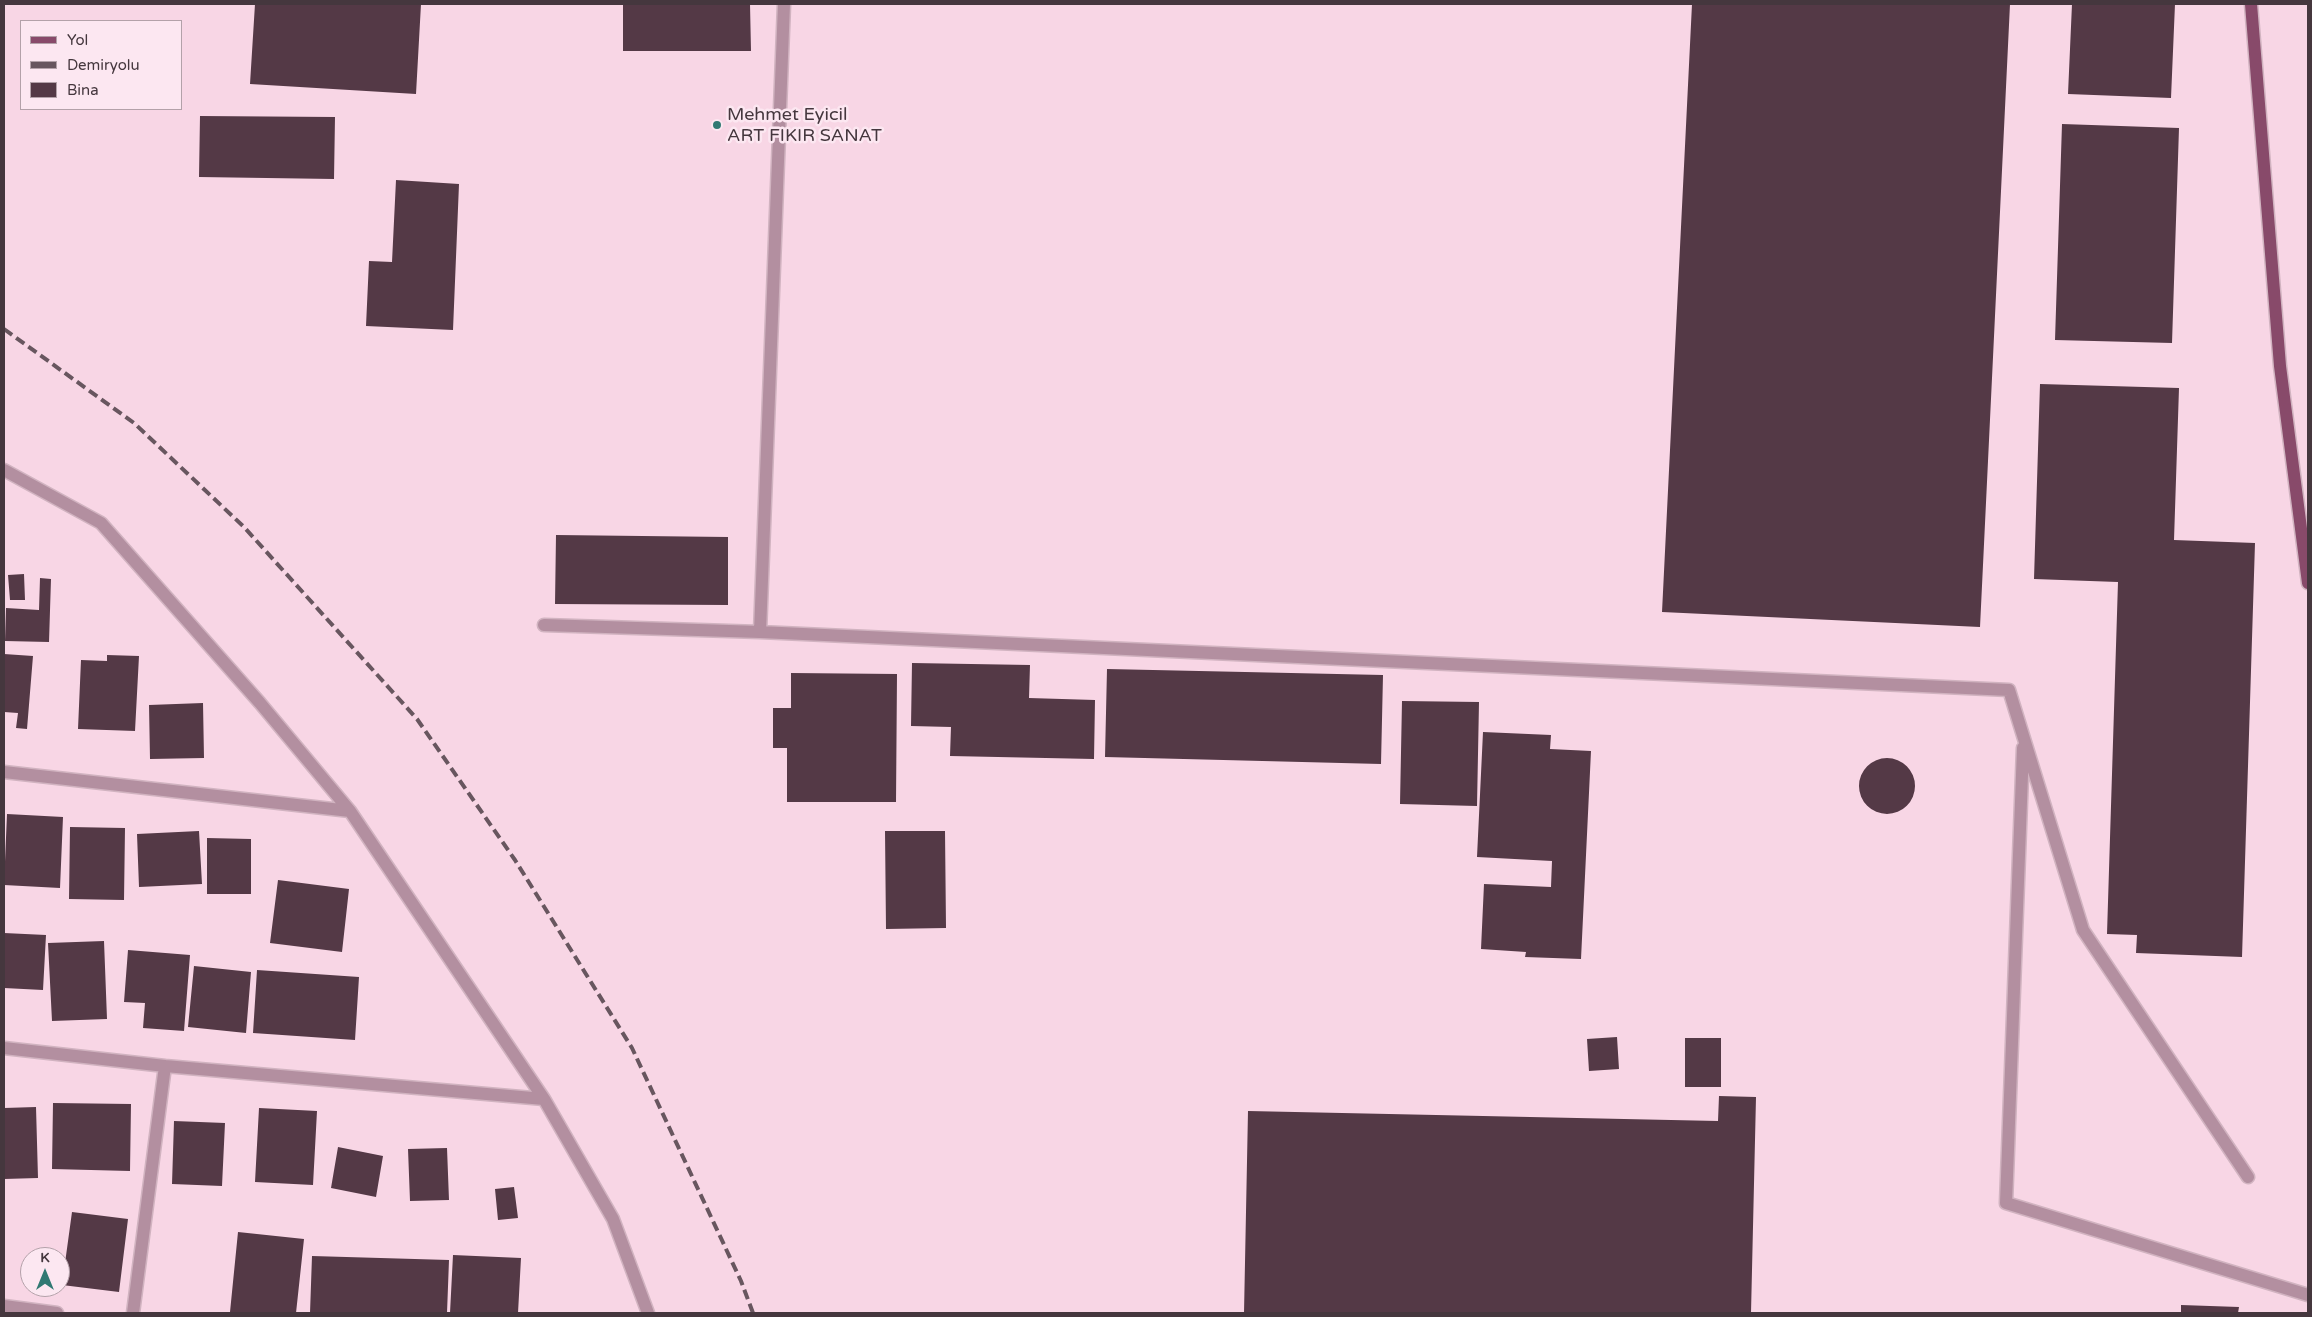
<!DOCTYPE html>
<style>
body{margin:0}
#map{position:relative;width:2312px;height:1317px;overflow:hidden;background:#f8d6e5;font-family:"Varela Round",sans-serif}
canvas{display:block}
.frame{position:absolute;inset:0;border:5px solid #45373e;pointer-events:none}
.legend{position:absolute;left:20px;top:20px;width:162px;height:90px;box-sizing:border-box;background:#fce7f1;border:1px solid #b3a1a9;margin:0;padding:6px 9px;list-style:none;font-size:15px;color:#45373e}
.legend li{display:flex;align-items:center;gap:10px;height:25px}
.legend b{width:25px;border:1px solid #b3a1a9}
.north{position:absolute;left:20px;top:1247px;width:50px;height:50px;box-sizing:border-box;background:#fce7f1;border:1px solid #b3a1a9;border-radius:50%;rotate:0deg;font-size:14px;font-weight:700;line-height:20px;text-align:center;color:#45373e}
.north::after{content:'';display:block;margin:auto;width:18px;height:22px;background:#317973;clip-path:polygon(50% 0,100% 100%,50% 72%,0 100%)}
</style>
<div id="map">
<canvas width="2312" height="1317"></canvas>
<div class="frame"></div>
<ul class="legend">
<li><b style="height:6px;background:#884a6a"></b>Yol</li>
<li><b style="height:6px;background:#68565f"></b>Demiryolu</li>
<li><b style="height:14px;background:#543946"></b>Bina</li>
</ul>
<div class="north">K</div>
</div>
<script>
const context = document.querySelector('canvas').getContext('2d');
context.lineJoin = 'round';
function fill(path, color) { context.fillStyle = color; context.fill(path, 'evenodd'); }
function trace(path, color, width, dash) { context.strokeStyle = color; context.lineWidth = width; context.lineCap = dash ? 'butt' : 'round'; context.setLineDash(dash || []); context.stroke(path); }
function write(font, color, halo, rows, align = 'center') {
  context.font = font + ' "Varela Round",sans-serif'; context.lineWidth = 5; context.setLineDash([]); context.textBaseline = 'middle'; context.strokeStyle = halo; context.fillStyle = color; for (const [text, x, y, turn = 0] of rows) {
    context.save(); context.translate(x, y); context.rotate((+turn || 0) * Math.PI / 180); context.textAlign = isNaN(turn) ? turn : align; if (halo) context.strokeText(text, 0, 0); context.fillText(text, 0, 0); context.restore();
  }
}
fill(new Path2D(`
 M 255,4 L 421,4 L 416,94 L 250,84 Z
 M 623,4 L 750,4 L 751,51 L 623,51 Z
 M 1692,4 L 2010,4 L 1980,627 L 1662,612 Z
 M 2072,4 L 2175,4 L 2171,98 L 2068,94 Z
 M 200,116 L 335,117 L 334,179 L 199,177 Z
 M 2062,124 L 2179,128 L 2172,343 L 2055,340 Z
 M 396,180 L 459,184 L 453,330 L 366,326 L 369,261 L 392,262 Z
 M 2040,384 L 2179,388 L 2174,540 L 2255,543 L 2242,957 L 2136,953 L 2137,935 L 2107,934 L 2118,582 L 2034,579 Z
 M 556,535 L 728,537 L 728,605 L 555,604 Z
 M 24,574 L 25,600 L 10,600 L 8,575 Z
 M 40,578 L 51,579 L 49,642 L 5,641 L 6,608 L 39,610 Z
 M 4,654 L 33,656 L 27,729 L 16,728 L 18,713 L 4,712 Z
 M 107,655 L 139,656 L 135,731 L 78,729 L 81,660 L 107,661 Z
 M 912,663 L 1030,665 L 1029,698 L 1095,700 L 1094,759 L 950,756 L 951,727 L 911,726 Z
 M 1107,669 L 1383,675 L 1381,764 L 1105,757 Z
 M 791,673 L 897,674 L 896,802 L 787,802 L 787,748 L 773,748 L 773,708 L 791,708 Z
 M 1402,701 L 1479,702 L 1477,806 L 1400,804 Z
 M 203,703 L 204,758 L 150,759 L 149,705 Z
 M 1483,732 L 1551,735 L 1550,749 L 1591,751 L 1581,959 L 1525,957 L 1526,952 L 1481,949 L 1484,884 L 1551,887 L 1552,861 L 1477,857 Z
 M1859 786a28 28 0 1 1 56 0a28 28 0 1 1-56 0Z
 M 7,814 L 63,817 L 60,888 L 4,885 Z
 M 70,827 L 125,828 L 124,900 L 69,899 Z
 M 199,831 L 202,884 L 139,887 L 137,834 Z
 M 885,831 L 945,831 L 946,928 L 886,929 Z
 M 207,838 L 251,839 L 251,894 L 207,894 Z
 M 278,880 L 349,889 L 342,952 L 270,943 Z
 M 4,933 L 46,935 L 43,990 L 4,988 Z
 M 104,941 L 107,1019 L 52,1021 L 48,943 Z
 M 128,950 L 190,955 L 184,1031 L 143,1028 L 145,1003 L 124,1002 Z
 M 194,966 L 251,972 L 246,1033 L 188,1027 Z
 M 257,970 L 359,977 L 355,1040 L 253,1033 Z
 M 1617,1037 L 1619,1069 L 1589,1071 L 1587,1039 Z
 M 1685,1038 L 1721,1038 L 1721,1087 L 1685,1087 Z
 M 1719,1096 L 1756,1097 L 1751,1313 L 1244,1313 L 1248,1111 L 1718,1121 Z
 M 53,1103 L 131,1104 L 130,1171 L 52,1169 Z
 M 36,1107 L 38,1178 L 4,1179 L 4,1108 Z
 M 259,1108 L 317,1111 L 313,1185 L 255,1182 Z
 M 174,1121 L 225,1123 L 222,1186 L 172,1184 Z
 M 338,1147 L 383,1156 L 376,1197 L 331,1188 Z
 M 447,1148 L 449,1200 L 410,1201 L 408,1149 Z
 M 514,1187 L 518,1218 L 498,1220 L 495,1189 Z
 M 72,1212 L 128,1219 L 119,1292 L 62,1285 Z
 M 238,1232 L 304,1239 L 296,1313 L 230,1312 Z
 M 453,1255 L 521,1258 L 518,1313 L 450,1313 Z
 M 312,1256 L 449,1260 L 447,1313 L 310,1313 Z
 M 2181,1305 L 2239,1307 L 2238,1313 L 2181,1313 Z`), '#543946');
const minor = new Path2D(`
 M 4,470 L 101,523 L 260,703 L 350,811 L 544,1099 L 613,1219 L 648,1313
 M 544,625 L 760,632 L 2009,690 L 2083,930 L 2248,1177
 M 760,632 L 784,4
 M 2023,748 L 2006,1203 L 2308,1295
 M 4,772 L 350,811
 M 4,1048 L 165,1066 L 544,1099
 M 4,1306 L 57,1313
 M 133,1313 L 165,1066`);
const major = new Path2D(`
 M 2251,4 L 2280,366 L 2308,583`);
trace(minor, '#d1b3c0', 15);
trace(major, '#d1b3c0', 15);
trace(minor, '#b38fa0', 12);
trace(major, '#884a6a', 12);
trace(new Path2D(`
 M 4,329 L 134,423 L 244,527 L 417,719 L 515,860 L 632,1048 L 741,1281 L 753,1313`), '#68565f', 4, [10, 5]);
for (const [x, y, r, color] of [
 [717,125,5,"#317973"]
]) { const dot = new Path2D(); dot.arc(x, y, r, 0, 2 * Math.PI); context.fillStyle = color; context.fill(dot); trace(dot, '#fce7f1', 2); }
write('18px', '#45373e', '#fce7f1', [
 ["Mehmet Eyicil",727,115],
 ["ART FIKIR SANAT",727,136]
], 'left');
</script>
